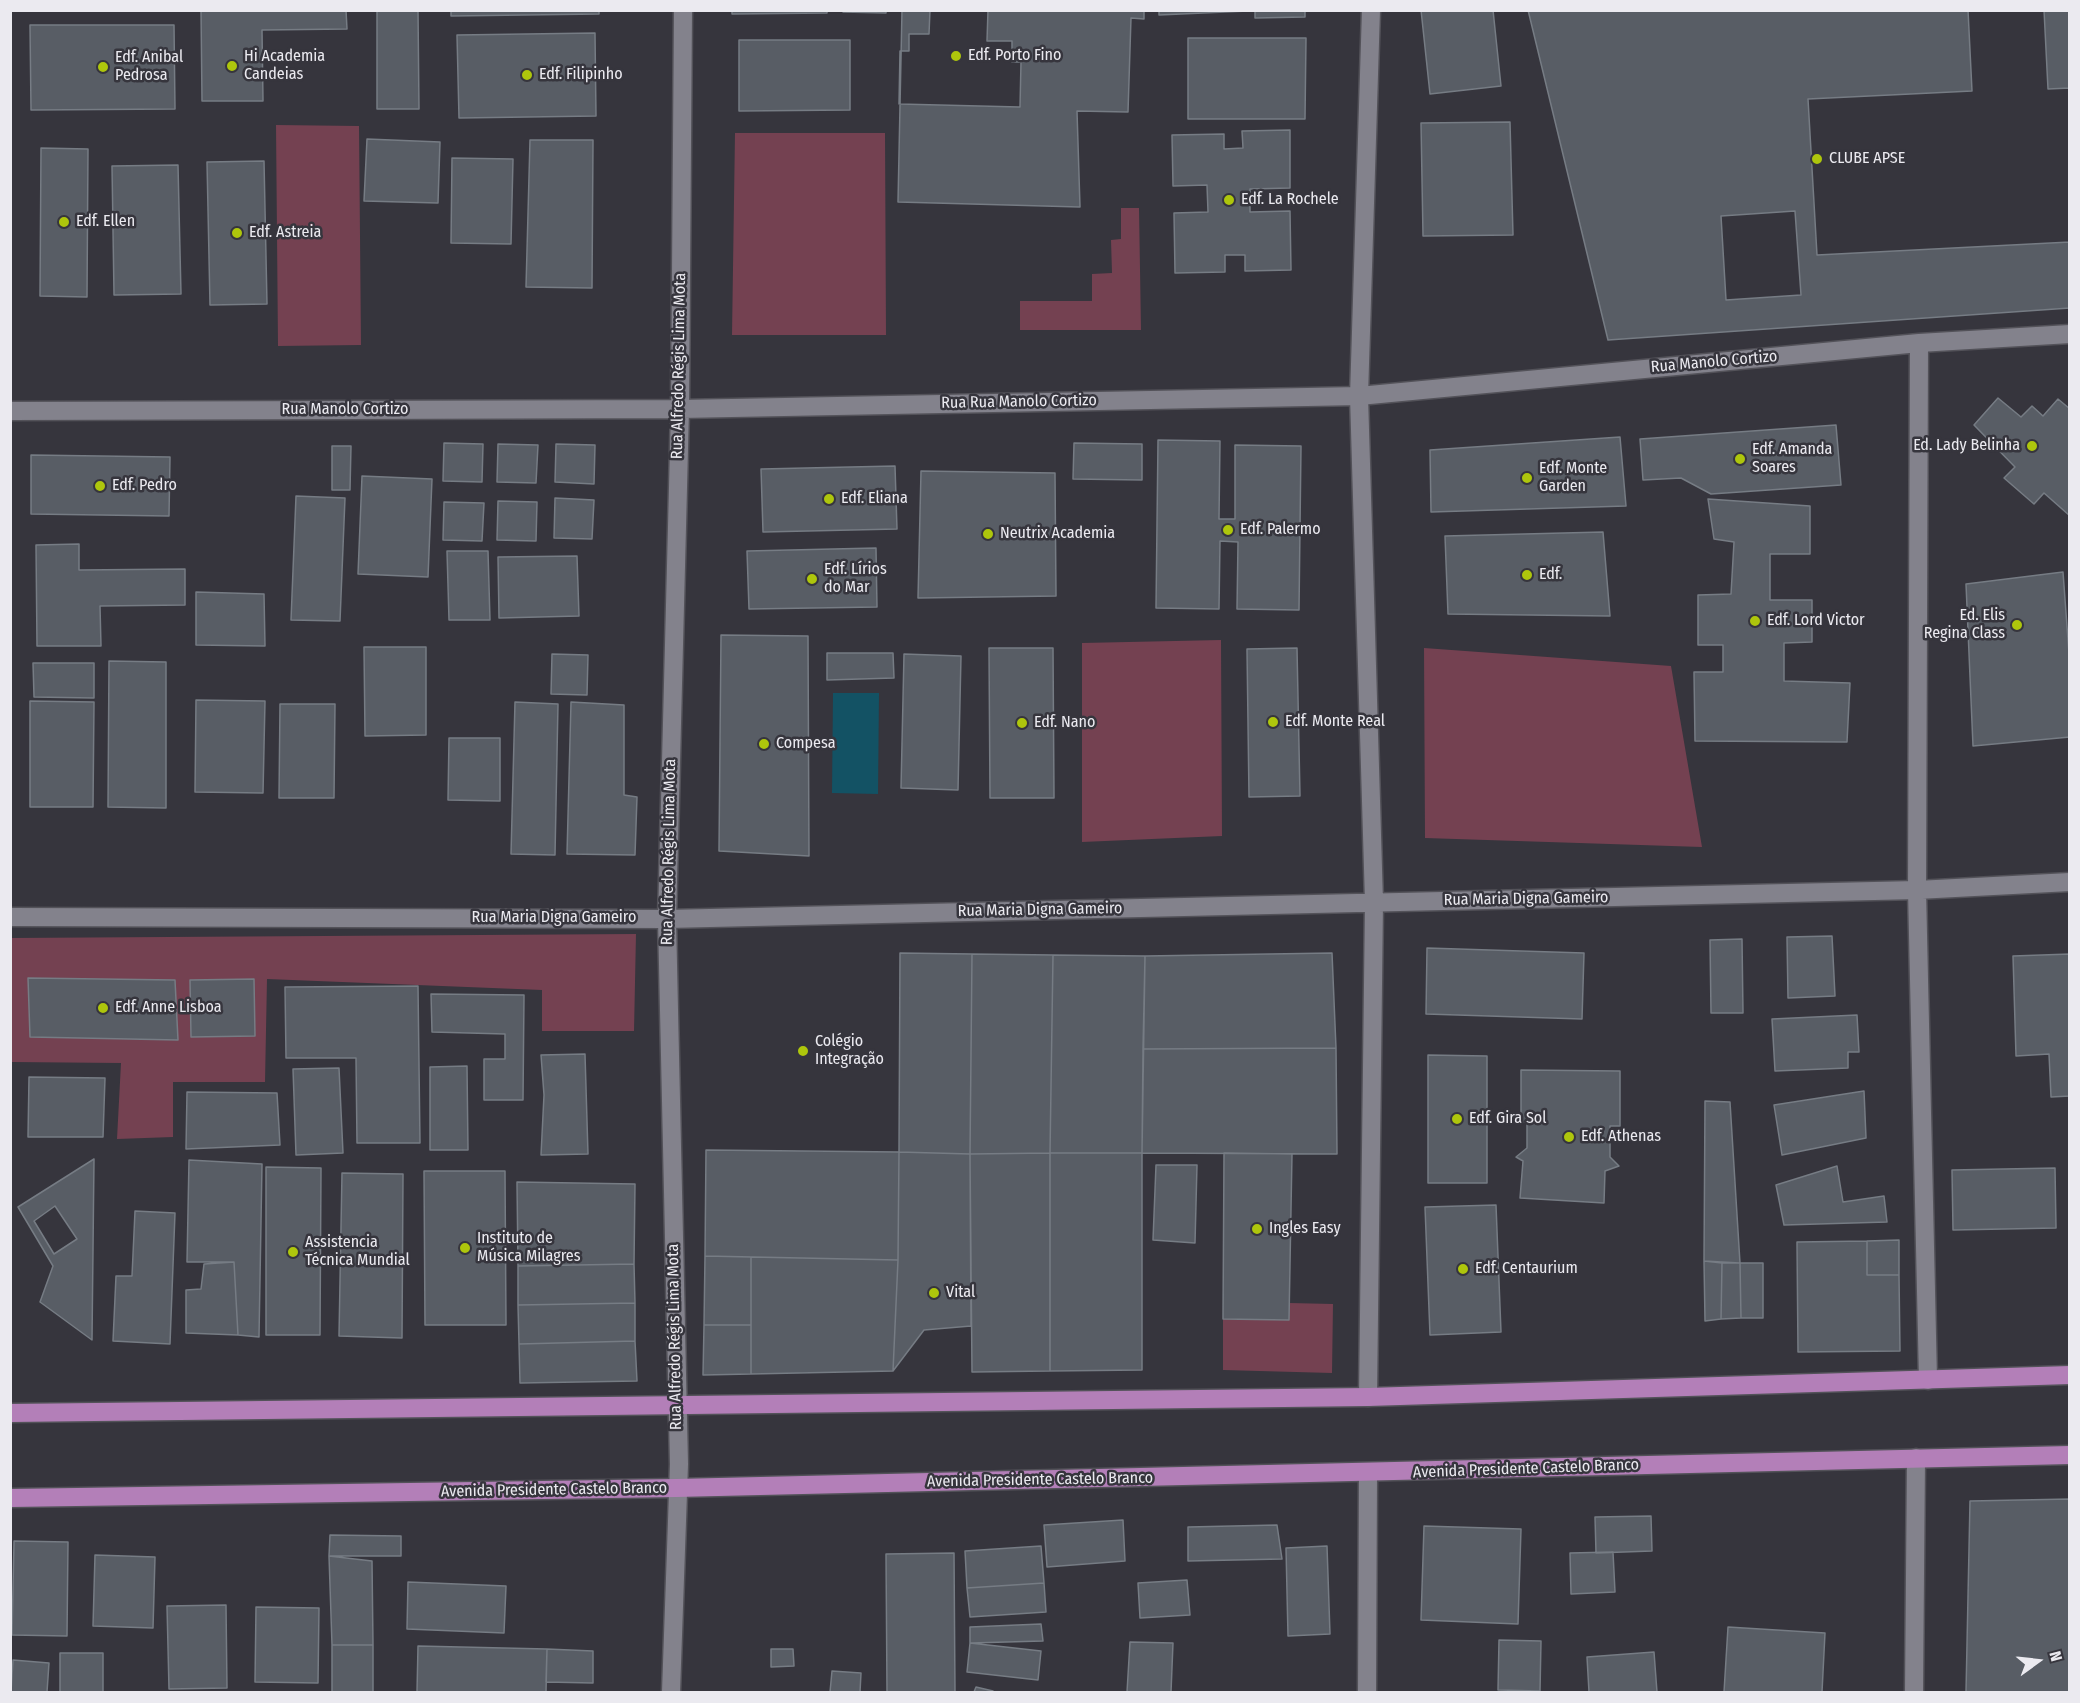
<!DOCTYPE html>
<meta charset="utf-8">
<style>
body{margin:0}
#map{position:relative;width:2080px;height:1703px;overflow:hidden;background:#36353d;font-family:"Fira Sans Condensed",sans-serif}
canvas{display:block}
.frame{position:absolute;inset:0;border:12px solid #ebeaf0;pointer-events:none}
.north{position:absolute;left:2008px;top:1631px;width:60px;height:60px;-webkit-text-stroke:4px #36353d;paint-order:stroke;rotate:75deg;font-size:16px;font-weight:700;line-height:24px;text-align:center;color:#ebeaf0}
.north::after{content:'';display:block;margin:auto;width:21px;height:27px;background:#ebeaf0;clip-path:polygon(50% 0,100% 100%,50% 72%,0 100%)}
</style>
<div id="map">
<canvas width="2080" height="1703"></canvas>
<div class="frame"></div>
<div class="north">N</div>
</div>
<script>
const context = document.querySelector('canvas').getContext('2d');
context.lineJoin = 'round';
function fill(path, color) { context.fillStyle = color; context.fill(path, 'evenodd'); }
function trace(path, color, width, dash) { context.strokeStyle = color; context.lineWidth = width; context.lineCap = dash ? 'butt' : 'round'; context.setLineDash(dash || []); context.stroke(path); }
function write(font, color, halo, rows, align = 'center') {
  context.font = font + ' "Fira Sans Condensed",sans-serif'; context.lineWidth = 5; context.setLineDash([]); context.textBaseline = 'middle'; context.strokeStyle = halo; context.fillStyle = color; for (const [text, x, y, turn = 0] of rows) {
    context.save(); context.translate(x, y); context.rotate((+turn || 0) * Math.PI / 180); context.textAlign = isNaN(turn) ? turn : align; if (halo) context.strokeText(text, 0, 0); context.fillText(text, 0, 0); context.restore();
  }
}
fill(new Path2D(`
 M 276,125 L 359,126 L 361,345 L 278,346 Z
 M 735,133 L 885,133 L 886,335 L 732,335 Z
 M 1121,208 L 1139,208 L 1141,330 L 1020,330 L 1020,301 L 1092,301 L 1092,274 L 1112,273 L 1111,240 L 1121,239 Z
 M 1221,640 L 1222,836 L 1082,842 L 1082,643 Z
 M 1424,648 L 1671,666 L 1702,847 L 1425,838 Z
 M 636,934 L 634,1031 L 542,1031 L 542,990 L 267,979 L 265,1082 L 173,1082 L 173,1137 L 117,1139 L 121,1063 L 11,1062 L 10,938 Z
 M 1289,1303 L 1333,1304 L 1332,1373 L 1223,1370 L 1223,1319 L 1288,1320 Z`), '#744151');
fill(new Path2D(`
 M 833,693 L 879,693 L 878,794 L 832,793 Z`), '#135264');
const building = new Path2D(`
 M 201,10 L 346,10 L 347,29 L 262,30 L 263,101 L 202,101 Z
 M 377,10 L 418,10 L 419,109 L 377,109 Z
 M 451,10 L 599,10 L 599,14 L 451,16 Z
 M 732,10 L 827,10 L 827,13 L 732,14 Z
 M 843,10 L 886,10 L 886,13 L 843,12 Z
 M 902,10 L 1144,10 L 1144,19 L 1131,18 L 1128,112 L 1077,111 L 1080,207 L 898,202 Z
 M 930,10 L 988,10 L 987,41 L 1012,41 L 1012,62 L 1021,62 L 1020,107 L 899,104 L 900,51 L 909,51 L 909,34 L 929,34 Z
 M 1159,10 L 1248,10 L 1248,11 L 1159,15 Z
 M 1255,10 L 1305,10 L 1305,17 L 1255,18 Z
 M 1421,10 L 1493,10 L 1501,86 L 1430,94 Z
 M 1528,10 L 2070,10 L 2070,308 L 1608,340 Z
 M 1968,10 L 2044,10 L 2048,89 L 2070,88 L 2070,242 L 1817,255 L 1808,99 L 1972,91 Z
 M 30,25 L 174,25 L 175,109 L 31,110 Z
 M 595,33 L 596,116 L 459,118 L 457,35 Z
 M 1188,38 L 1306,38 L 1305,119 L 1188,119 Z
 M 739,40 L 850,40 L 850,110 L 739,111 Z
 M 1510,122 L 1513,235 L 1423,236 L 1421,123 Z
 M 1290,130 L 1290,188 L 1250,189 L 1250,212 L 1290,211 L 1291,270 L 1245,271 L 1245,255 L 1225,255 L 1225,272 L 1175,273 L 1174,213 L 1208,212 L 1207,185 L 1173,186 L 1172,135 L 1224,134 L 1224,149 L 1243,148 L 1242,131 Z
 M 367,139 L 440,142 L 438,203 L 364,201 Z
 M 530,140 L 593,140 L 592,288 L 526,287 Z
 M 41,148 L 88,149 L 87,297 L 40,296 Z
 M 452,158 L 513,159 L 511,244 L 451,243 Z
 M 264,161 L 267,304 L 210,305 L 207,162 Z
 M 178,165 L 181,294 L 114,295 L 112,166 Z
 M 1795,211 L 1801,295 L 1726,300 L 1721,216 Z
 M 1998,398 L 2021,417 L 2032,406 L 2043,416 L 2058,399 L 2070,409 L 2070,516 L 2044,493 L 2034,504 L 2004,478 L 2015,467 L 1974,425 Z
 M 1836,425 L 1841,485 L 1711,494 L 1681,478 L 1643,480 L 1640,439 Z
 M 1620,437 L 1626,506 L 1431,512 L 1430,450 Z
 M 1158,440 L 1220,441 L 1219,519 L 1235,519 L 1235,445 L 1301,446 L 1299,610 L 1237,609 L 1238,542 L 1220,541 L 1219,609 L 1156,608 Z
 M 444,443 L 483,444 L 482,482 L 443,481 Z
 M 1074,443 L 1142,444 L 1142,480 L 1073,479 Z
 M 498,444 L 538,445 L 536,483 L 497,482 Z
 M 556,444 L 595,445 L 594,484 L 555,482 Z
 M 332,446 L 351,446 L 350,490 L 332,490 Z
 M 31,455 L 170,457 L 169,516 L 31,514 Z
 M 895,466 L 897,529 L 763,532 L 761,469 Z
 M 921,471 L 1055,473 L 1056,596 L 918,598 Z
 M 362,476 L 432,479 L 428,577 L 358,574 Z
 M 296,496 L 345,498 L 340,621 L 291,620 Z
 M 555,498 L 594,500 L 592,539 L 554,538 Z
 M 1708,499 L 1810,506 L 1810,554 L 1770,554 L 1770,600 L 1812,600 L 1812,642 L 1784,643 L 1784,681 L 1850,683 L 1847,742 L 1695,741 L 1694,672 L 1723,672 L 1723,645 L 1698,645 L 1698,595 L 1731,594 L 1734,542 L 1714,539 Z
 M 498,501 L 537,502 L 536,541 L 497,540 Z
 M 444,502 L 484,503 L 482,541 L 443,540 Z
 M 1603,532 L 1610,616 L 1448,614 L 1445,536 Z
 M 79,544 L 79,570 L 185,569 L 185,605 L 100,606 L 101,646 L 37,646 L 36,545 Z
 M 876,548 L 877,607 L 749,609 L 747,551 Z
 M 447,551 L 488,551 L 490,620 L 449,620 Z
 M 577,556 L 579,616 L 499,618 L 498,557 Z
 M 2063,572 L 2070,667 L 2070,737 L 1973,746 L 1966,584 Z
 M 196,592 L 264,594 L 265,646 L 196,645 Z
 M 721,635 L 808,636 L 809,856 L 719,851 Z
 M 364,647 L 426,647 L 426,735 L 365,736 Z
 M 989,648 L 1053,648 L 1054,798 L 990,798 Z
 M 1297,648 L 1300,796 L 1249,797 L 1247,649 Z
 M 827,653 L 893,653 L 894,678 L 827,680 Z
 M 552,654 L 588,655 L 587,695 L 551,694 Z
 M 904,654 L 961,656 L 958,790 L 901,788 Z
 M 109,661 L 166,662 L 166,808 L 108,807 Z
 M 33,663 L 94,663 L 94,698 L 34,697 Z
 M 196,700 L 265,701 L 263,793 L 195,792 Z
 M 30,701 L 94,702 L 93,807 L 30,807 Z
 M 515,702 L 558,704 L 555,855 L 511,854 Z
 M 571,702 L 624,705 L 624,795 L 637,797 L 635,855 L 567,854 Z
 M 280,704 L 335,704 L 334,798 L 279,798 Z
 M 449,738 L 500,738 L 500,801 L 448,800 Z
 M 1832,936 L 1835,996 L 1788,998 L 1787,937 Z
 M 1742,939 L 1743,1013 L 1711,1013 L 1710,940 Z
 M 1427,948 L 1584,953 L 1582,1019 L 1426,1014 Z
 M 900,953 L 972,954 L 970,1154 L 899,1152 Z
 M 1332,953 L 1336,1048 L 1143,1049 L 1145,956 Z
 M 972,954 L 1053,955 L 1050,1153 L 970,1154 Z
 M 2070,954 L 2070,1096 L 2051,1097 L 2049,1054 L 2016,1056 L 2013,956 Z
 M 1053,955 L 1145,956 L 1142,1153 L 1050,1153 Z
 M 28,978 L 175,980 L 178,1040 L 30,1037 Z
 M 254,979 L 255,1036 L 191,1037 L 190,980 Z
 M 418,986 L 420,1143 L 357,1143 L 356,1058 L 286,1058 L 285,987 Z
 M 431,994 L 524,995 L 523,1100 L 484,1100 L 484,1059 L 505,1059 L 505,1034 L 432,1032 Z
 M 1857,1015 L 1859,1052 L 1848,1052 L 1848,1068 L 1775,1071 L 1772,1019 Z
 M 1336,1048 L 1337,1154 L 1142,1153 L 1143,1049 Z
 M 585,1054 L 588,1154 L 541,1155 L 544,1095 L 541,1055 Z
 M 1428,1055 L 1487,1056 L 1487,1183 L 1428,1183 Z
 M 467,1066 L 468,1150 L 430,1150 L 430,1067 Z
 M 339,1068 L 343,1153 L 296,1155 L 293,1069 Z
 M 1521,1070 L 1620,1071 L 1620,1126 L 1610,1126 L 1610,1157 L 1619,1166 L 1605,1171 L 1604,1203 L 1520,1198 L 1523,1161 L 1516,1157 L 1527,1148 L 1527,1122 L 1521,1122 Z
 M 29,1077 L 105,1078 L 103,1137 L 28,1137 Z
 M 1864,1091 L 1866,1138 L 1782,1155 L 1774,1105 Z
 M 187,1092 L 277,1093 L 280,1145 L 186,1149 Z
 M 1705,1101 L 1730,1102 L 1740,1263 L 1704,1261 Z
 M 706,1150 L 899,1152 L 898,1260 L 705,1256 Z
 M 899,1152 L 970,1154 L 971,1326 L 924,1330 L 893,1371 L 898,1260 Z
 M 1050,1153 L 1050,1371 L 972,1372 L 970,1154 Z
 M 1050,1153 L 1142,1153 L 1142,1370 L 1050,1371 Z
 M 1224,1153 L 1292,1154 L 1289,1320 L 1223,1319 Z
 M 94,1159 L 92,1340 L 40,1302 L 53,1266 L 18,1207 Z
 M 189,1160 L 262,1164 L 259,1337 L 238,1335 L 234,1262 L 187,1262 Z
 M 1156,1165 L 1197,1165 L 1195,1243 L 1153,1240 Z
 M 1837,1166 L 1843,1202 L 1884,1196 L 1887,1222 L 1784,1225 L 1776,1185 Z
 M 266,1167 L 321,1168 L 320,1335 L 266,1335 Z
 M 2055,1168 L 2056,1228 L 1953,1230 L 1952,1170 Z
 M 424,1171 L 505,1171 L 506,1325 L 425,1325 Z
 M 342,1173 L 403,1174 L 402,1338 L 339,1336 Z
 M 517,1182 L 635,1184 L 634,1264 L 518,1266 Z
 M 1496,1205 L 1501,1332 L 1430,1335 L 1425,1207 Z
 M 55,1206 L 77,1239 L 54,1254 L 34,1221 Z
 M 135,1211 L 175,1213 L 170,1344 L 113,1341 L 116,1276 L 132,1276 Z
 M 1899,1240 L 1899,1275 L 1867,1275 L 1867,1241 Z
 M 1867,1241 L 1867,1275 L 1899,1275 L 1900,1351 L 1798,1352 L 1797,1242 Z
 M 705,1256 L 751,1257 L 751,1325 L 704,1325 Z
 M 751,1257 L 898,1260 L 893,1371 L 751,1374 Z
 M 1704,1261 L 1722,1263 L 1721,1319 L 1705,1321 Z
 M 234,1262 L 238,1335 L 186,1333 L 186,1290 L 201,1289 L 204,1264 Z
 M 1722,1263 L 1740,1263 L 1741,1318 L 1721,1319 Z
 M 1740,1263 L 1763,1263 L 1763,1318 L 1741,1318 Z
 M 634,1264 L 635,1303 L 518,1305 L 518,1266 Z
 M 635,1303 L 635,1341 L 519,1344 L 518,1305 Z
 M 704,1325 L 751,1325 L 751,1374 L 703,1375 Z
 M 635,1341 L 637,1381 L 520,1383 L 519,1344 Z
 M 2070,1499 L 2070,1692 L 1966,1692 L 1970,1501 Z
 M 1651,1516 L 1652,1551 L 1596,1553 L 1595,1517 Z
 M 1123,1520 L 1125,1561 L 1047,1567 L 1044,1525 Z
 M 1277,1525 L 1282,1559 L 1188,1561 L 1188,1527 Z
 M 1424,1526 L 1521,1529 L 1518,1624 L 1421,1620 Z
 M 330,1535 L 401,1536 L 401,1556 L 329,1556 Z
 M 14,1541 L 68,1542 L 67,1636 L 12,1635 Z
 M 1041,1546 L 1044,1583 L 967,1588 L 965,1551 Z
 M 1327,1546 L 1330,1634 L 1288,1636 L 1286,1548 Z
 M 1613,1552 L 1615,1592 L 1571,1594 L 1570,1553 Z
 M 954,1553 L 955,1692 L 887,1692 L 886,1554 Z
 M 95,1555 L 155,1557 L 153,1628 L 93,1626 Z
 M 329,1556 L 372,1561 L 373,1645 L 332,1645 Z
 M 1187,1580 L 1190,1615 L 1140,1618 L 1138,1583 Z
 M 408,1582 L 506,1586 L 504,1633 L 407,1629 Z
 M 1044,1583 L 1046,1612 L 970,1617 L 967,1588 Z
 M 226,1605 L 227,1688 L 169,1689 L 167,1606 Z
 M 256,1607 L 319,1608 L 318,1683 L 255,1682 Z
 M 1041,1624 L 1043,1641 L 970,1643 L 970,1627 Z
 M 1728,1627 L 1825,1633 L 1822,1692 L 1724,1692 Z
 M 1499,1640 L 1541,1641 L 1540,1691 L 1498,1690 Z
 M 1130,1642 L 1173,1643 L 1171,1692 L 1127,1692 Z
 M 970,1643 L 1041,1651 L 1038,1680 L 967,1672 Z
 M 332,1645 L 373,1645 L 373,1692 L 332,1692 Z
 M 418,1646 L 547,1649 L 546,1692 L 417,1692 Z
 M 547,1649 L 593,1651 L 593,1683 L 546,1682 Z
 M 771,1649 L 793,1649 L 794,1666 L 771,1667 Z
 M 1654,1652 L 1657,1692 L 1589,1692 L 1587,1657 Z
 M 60,1653 L 103,1653 L 103,1692 L 60,1692 Z
 M 13,1660 L 49,1663 L 47,1692 L 11,1692 Z
 M 832,1671 L 861,1673 L 860,1692 L 830,1692 Z
 M 976,1687 L 993,1691 L 993,1692 L 974,1692 Z`);
fill(building, '#585d65');
trace(building, '#767c84', 1.5);
const street = new Path2D(`
 M 1919,343 L 1917,890 L 1928,1380
 M 10,411 L 680,409 L 1359,396 L 1919,343 L 2070,334
 M 10,917 L 667,919 L 1917,890 L 2070,882
 M 1368,1397 L 1374,902 L 1359,396 L 1371,10
 M 671,1692 L 679,1464 L 667,919 L 680,409 L 683,10
 M 1367,1692 L 1368,1473
 M 1914,1692 L 1916,1458`);
const primary = new Path2D(`
 M 10,1413 L 1368,1397 L 2070,1375
 M 10,1498 L 676,1488 L 2070,1455`);
trace(street, '#535259', 21);
trace(primary, '#535259', 21);
trace(street, '#83828c', 18);
trace(primary, '#b37fb8', 18);
for (const [x, y, r, color] of [
 [956,56,6,"#aec60c"],
 [232,66,6,"#aec60c"],
 [103,67,6,"#aec60c"],
 [527,75,6,"#aec60c"],
 [1817,159,6,"#aec60c"],
 [1229,200,6,"#aec60c"],
 [64,222,6,"#aec60c"],
 [237,233,6,"#aec60c"],
 [2032,446,6,"#aec60c"],
 [1740,459,6,"#aec60c"],
 [1527,478,6,"#aec60c"],
 [100,486,6,"#aec60c"],
 [829,499,6,"#aec60c"],
 [1228,530,6,"#aec60c"],
 [988,534,6,"#aec60c"],
 [1527,575,6,"#aec60c"],
 [812,579,6,"#aec60c"],
 [1755,621,6,"#aec60c"],
 [2017,625,6,"#aec60c"],
 [1273,722,6,"#aec60c"],
 [1022,723,6,"#aec60c"],
 [764,744,6,"#aec60c"],
 [103,1008,6,"#aec60c"],
 [803,1051,6,"#aec60c"],
 [1457,1119,6,"#aec60c"],
 [1569,1137,6,"#aec60c"],
 [1257,1229,6,"#aec60c"],
 [465,1248,6,"#aec60c"],
 [293,1252,6,"#aec60c"],
 [1463,1269,6,"#aec60c"],
 [934,1293,6,"#aec60c"]
]) { const dot = new Path2D(); dot.arc(x, y, r, 0, 2 * Math.PI); context.fillStyle = color; context.fill(dot); trace(dot, '#36353d', 2); }
write('16px', '#ebeaf0', '#36353d', [
 ["Edf. Porto Fino",968,56],
 ["Hi Academia",244,57],
 ["Candeias",244,75],
 ["Edf. Anibal",115,58],
 ["Pedrosa",115,76],
 ["Edf. Filipinho",539,75],
 ["CLUBE APSE",1829,159],
 ["Edf. La Rochele",1241,200],
 ["Edf. Ellen",76,222],
 ["Edf. Astreia",249,233],
 ["Ed. Lady Belinha",2020,446,"right"],
 ["Edf. Amanda",1752,450],
 ["Soares",1752,468],
 ["Edf. Monte",1539,469],
 ["Garden",1539,487],
 ["Edf. Pedro",112,486],
 ["Edf. Eliana",841,499],
 ["Edf. Palermo",1240,530],
 ["Neutrix Academia",1000,534],
 ["Edf. Lírios",824,570],
 ["do Mar",824,588],
 ["Edf.",1539,575],
 ["Ed. Elis",2005,616,"right"],
 ["Regina Class",2005,634,"right"],
 ["Edf. Lord Victor",1767,621],
 ["Edf. Monte Real",1285,722],
 ["Edf. Nano",1034,723],
 ["Compesa",776,744],
 ["Edf. Anne Lisboa",115,1008],
 ["Colégio",815,1042],
 ["Integração",815,1060],
 ["Edf. Gira Sol",1469,1119],
 ["Edf. Athenas",1581,1137],
 ["Ingles Easy",1269,1229],
 ["Instituto de",477,1239],
 ["Música Milagres",477,1257],
 ["Assistencia",305,1243],
 ["Técnica Mundial",305,1261],
 ["Edf. Centaurium",1475,1269],
 ["Vital",946,1293]
], 'left');
write('16px', '#ebeaf0', '#36353d', [
 ["Rua Manolo Cortizo",1714,362,-5],
 ["Rua Alfredo Régis Lima Mota",679,366,-89],
 ["Rua Rua Manolo Cortizo",1019,402,-1],
 ["Rua Manolo Cortizo",345,410],
 ["Rua Alfredo Régis Lima Mota",669,852,-89],
 ["Rua Maria Digna Gameiro",1526,899,-1],
 ["Rua Maria Digna Gameiro",1040,910,-1],
 ["Rua Maria Digna Gameiro",554,918],
 ["Rua Alfredo Régis Lima Mota",675,1337,-91],
 ["Avenida Presidente Castelo Branco",1526,1469,-2],
 ["Avenida Presidente Castelo Branco",1040,1480,-1],
 ["Avenida Presidente Castelo Branco",554,1490,-1]
]);
</script>
